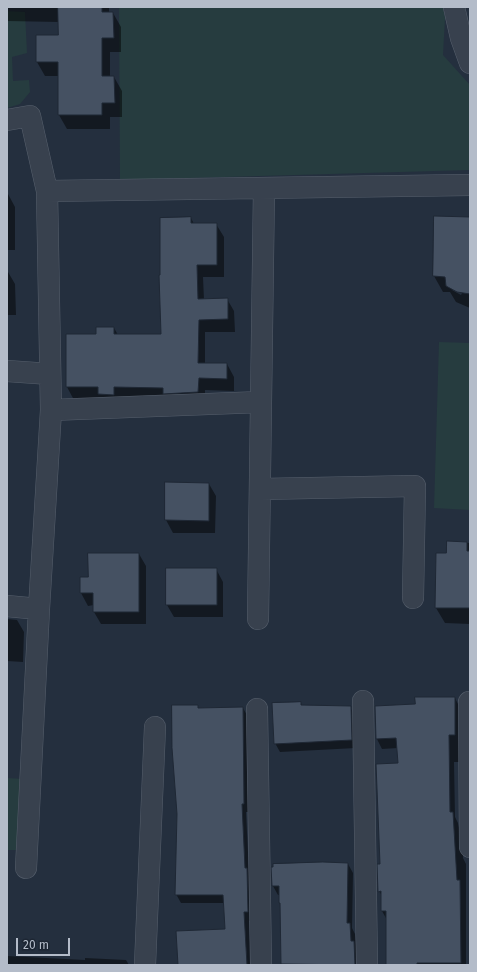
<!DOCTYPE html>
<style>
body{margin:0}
#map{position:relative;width:477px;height:972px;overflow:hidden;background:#242f3e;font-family:"Fira Sans",sans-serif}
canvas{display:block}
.frame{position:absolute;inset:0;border:8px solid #b4bcc9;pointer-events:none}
.scale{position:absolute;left:16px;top:938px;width:54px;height:18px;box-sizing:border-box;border:2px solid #b4bcc9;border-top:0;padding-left:5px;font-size:12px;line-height:14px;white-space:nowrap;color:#b4bcc9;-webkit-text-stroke:3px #1d2633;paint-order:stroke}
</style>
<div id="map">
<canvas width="477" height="972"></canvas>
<div class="frame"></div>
<div class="scale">20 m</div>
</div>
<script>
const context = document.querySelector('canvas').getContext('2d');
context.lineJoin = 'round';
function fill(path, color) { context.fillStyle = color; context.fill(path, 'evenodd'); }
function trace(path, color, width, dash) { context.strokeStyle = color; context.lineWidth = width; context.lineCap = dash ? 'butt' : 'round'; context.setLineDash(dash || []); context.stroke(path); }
fill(new Path2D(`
 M 119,7 L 443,7 L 445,18 L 443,55 L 470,85 L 470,170 L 120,180 Z
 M 7,11 L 25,12 L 27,53 L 12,57 L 13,81 L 29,80 L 30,92 L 20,104 L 7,108 Z
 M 439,342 L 470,343 L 470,510 L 434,508 Z
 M 7,778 L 23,779 L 21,850 L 7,850 Z`), '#263c3f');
fill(new Path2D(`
 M 7,7 L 109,7 L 109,13 L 113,13 L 121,27 L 121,52 L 110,52 L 110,77 L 114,77 L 122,91 L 122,117 L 110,117 L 110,129 L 67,129 L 59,115 L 59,76 L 45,76 L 37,62 L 59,36 L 59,22 L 7,21 Z
 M 7,194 L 8,194 L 15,207 L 15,250 L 7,250 Z
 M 435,217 L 470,218 L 470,308 L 456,302 L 450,292 L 443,292 L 434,276 ZM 452,288 L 462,293 L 461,295 L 452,290 Z
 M 191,218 L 194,224 L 216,224 L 224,237 L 224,277 L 203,277 L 204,300 L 227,299 L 234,311 L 235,332 L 205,332 L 205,364 L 227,364 L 234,377 L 234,391 L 205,390 L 205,405 L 74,400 L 67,387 L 67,335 L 96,335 L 114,328 L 118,335 L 162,335 Z
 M 7,272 L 8,272 L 15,284 L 16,315 L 7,315 Z
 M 166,483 L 209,484 L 216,496 L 215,533 L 173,533 L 166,520 Z
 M 448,542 L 470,543 L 470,624 L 445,623 L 436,608 L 447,554 Z
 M 139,554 L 146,566 L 146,624 L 101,624 L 94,612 L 94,605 L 88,606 L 81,593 L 81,578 L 89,578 Z
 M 216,569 L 223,582 L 223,617 L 174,617 L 167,605 Z
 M 7,619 L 17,620 L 24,632 L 23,662 L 7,661 Z
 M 455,698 L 460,708 L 462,762 L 454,762 L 455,817 L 458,823 L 459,828 L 463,836 L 463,858 L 466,864 L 466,965 L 387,965 L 387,920 L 382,911 L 382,896 L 379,891 L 381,865 L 399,764 L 398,748 L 382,749 L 377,739 L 416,705 Z
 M 301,703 L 302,706 L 350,707 L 355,716 L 356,748 L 280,752 L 275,743 Z
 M 197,706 L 199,709 L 243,708 L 248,717 L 248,812 L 246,812 L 249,873 L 252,920 L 249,921 L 251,965 L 179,965 L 226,930 L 225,903 L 181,903 L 176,894 Z
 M 348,864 L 353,873 L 352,928 L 355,934 L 356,945 L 359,951 L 360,965 L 282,965 L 280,895 L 278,895 L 273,886 Z
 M 7,956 L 85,960 L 85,958 L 126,960 L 129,965 L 7,965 Z`), '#0007');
const building = new Path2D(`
 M 58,7 L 102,7 L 102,12 L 113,12 L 114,38 L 102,38 L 102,76 L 114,76 L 115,103 L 102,103 L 102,115 L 58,115 L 58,62 L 36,62 L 36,35 L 58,35 Z
 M 434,216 L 470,217 L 470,294 L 457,292 L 446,286 L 445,277 L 433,276 Z
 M 191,217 L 191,223 L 217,223 L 217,265 L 197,265 L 198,299 L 228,298 L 228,319 L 199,320 L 198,363 L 227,363 L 227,379 L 199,378 L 198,392 L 163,394 L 163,388 L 114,387 L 114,395 L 98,394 L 98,387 L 66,387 L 66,334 L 96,334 L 96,327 L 114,327 L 114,334 L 161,334 L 159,275 L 160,275 L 160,218 Z
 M 165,482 L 209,483 L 209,521 L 165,520 Z
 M 447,541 L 467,542 L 467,551 L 470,551 L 470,608 L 435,608 L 436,553 L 446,553 Z
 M 88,553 L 139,553 L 139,612 L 93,612 L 93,593 L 80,593 L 80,577 L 88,577 Z
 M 166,568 L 217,568 L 217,605 L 166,605 Z
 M 415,697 L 455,697 L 455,735 L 449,735 L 450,812 L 453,812 L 457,880 L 460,880 L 461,963 L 417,963 L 417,965 L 386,965 L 386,911 L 381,911 L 381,891 L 378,892 L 377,864 L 380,864 L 376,764 L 398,763 L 396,738 L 376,739 L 375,706 L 415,704 Z
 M 301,702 L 301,705 L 351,706 L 352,740 L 274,744 L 272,703 Z
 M 172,705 L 198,705 L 198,708 L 243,707 L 244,804 L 242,804 L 245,868 L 247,868 L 248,912 L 244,912 L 247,965 L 178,965 L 176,931 L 225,929 L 223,895 L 175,895 L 177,814 L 172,748 Z
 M 323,862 L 348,863 L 347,923 L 350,923 L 351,941 L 354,941 L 355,965 L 281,964 L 280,903 L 279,903 L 279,886 L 272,886 L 271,867 L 273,867 L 273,864 Z`);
fill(building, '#455162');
trace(building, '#1f2835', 1);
const minor = new Path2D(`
 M 454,7 L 461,38 L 470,63
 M 7,120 L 30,116 L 47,191
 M 7,371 L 50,374
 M 51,410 L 261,402
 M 260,489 L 415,486 L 413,598
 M 7,606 L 39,609
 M 258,619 L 264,188
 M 363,701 L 367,965
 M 469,702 L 470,847
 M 257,709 L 261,965
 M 26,868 L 39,609 L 51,410 L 47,191 L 470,185
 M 145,965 L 155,727`);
trace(minor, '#565f6c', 22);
trace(minor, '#38414e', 21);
</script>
